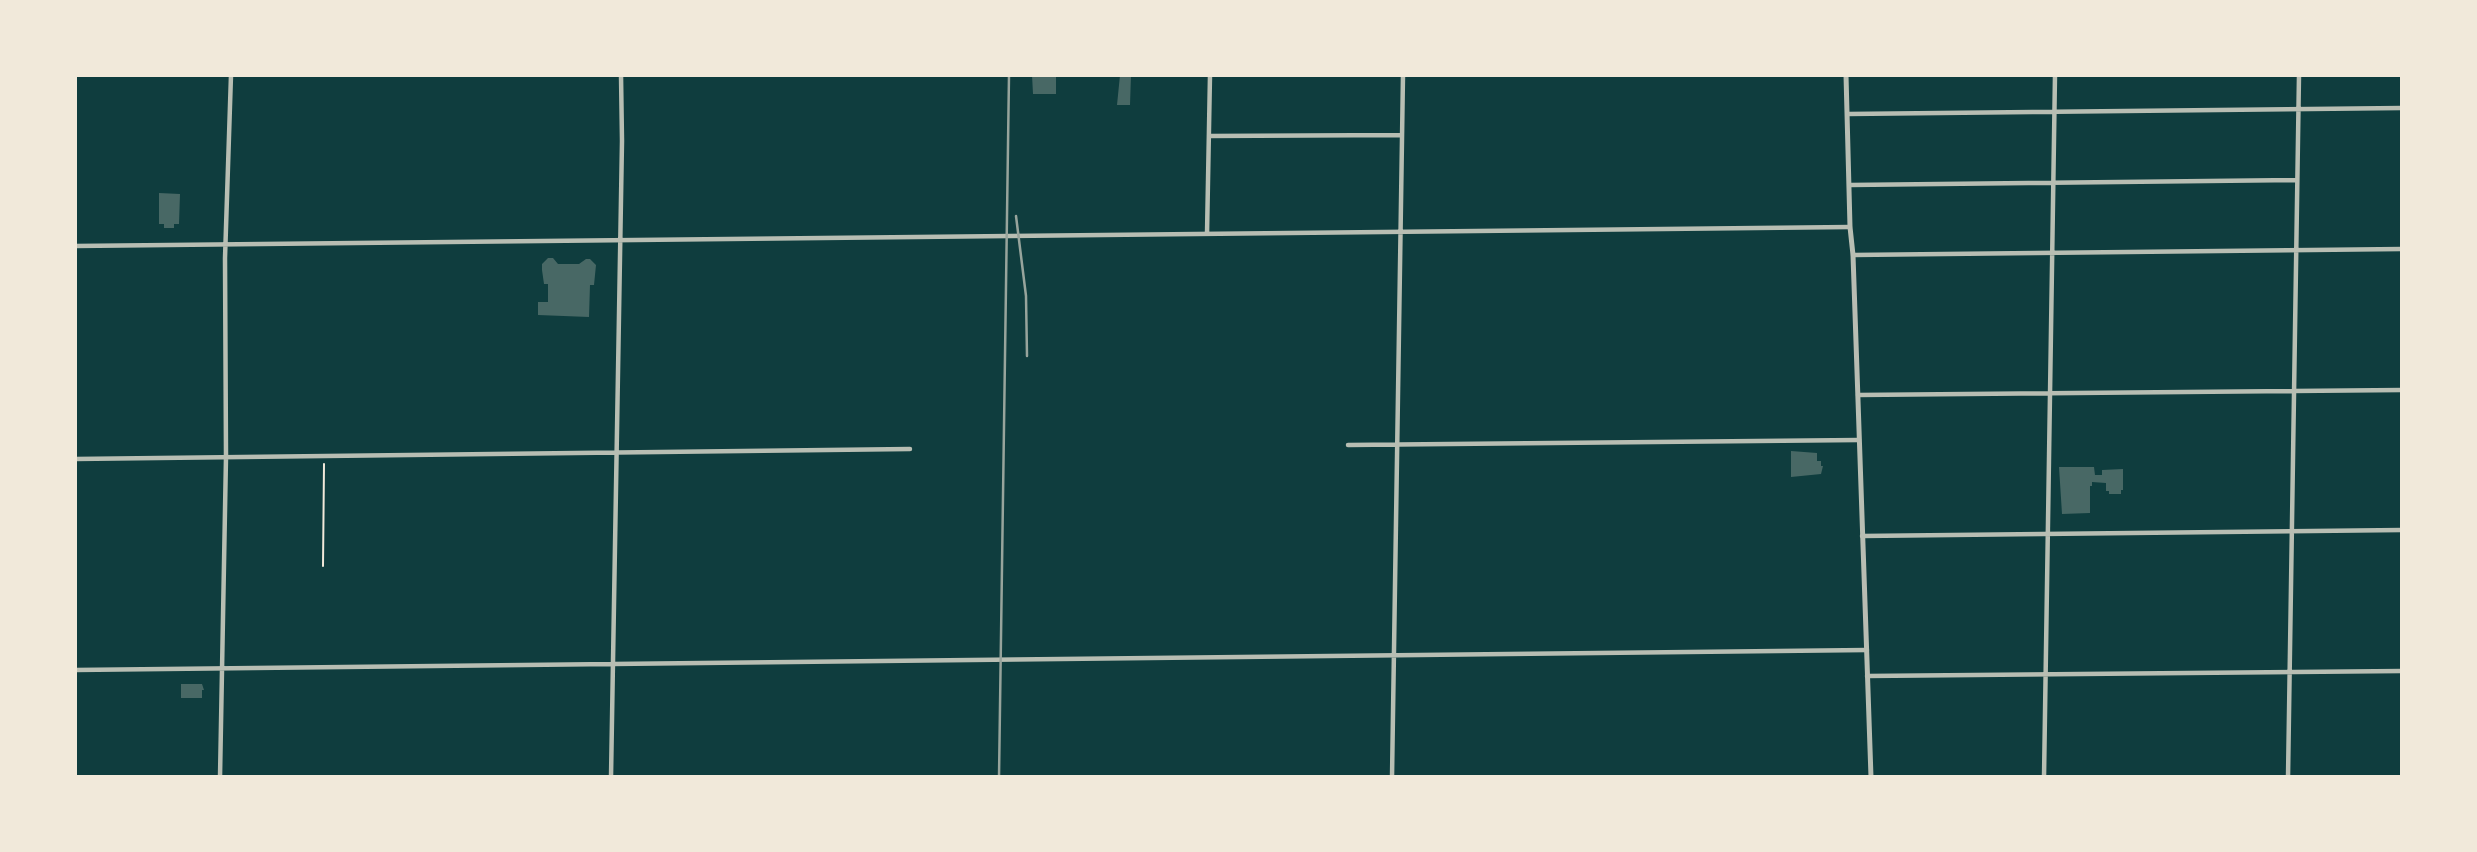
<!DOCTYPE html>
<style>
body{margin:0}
#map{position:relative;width:2477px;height:852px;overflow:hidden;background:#0f3d3e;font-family:"Alegreya Sans",sans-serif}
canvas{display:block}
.frame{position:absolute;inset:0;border:77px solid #f1e9da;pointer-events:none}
</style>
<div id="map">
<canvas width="2477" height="852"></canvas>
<div class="frame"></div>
</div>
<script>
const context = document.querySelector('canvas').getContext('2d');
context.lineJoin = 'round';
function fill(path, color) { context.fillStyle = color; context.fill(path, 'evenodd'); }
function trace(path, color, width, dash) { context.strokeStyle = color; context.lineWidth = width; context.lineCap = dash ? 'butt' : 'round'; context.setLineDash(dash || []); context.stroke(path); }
fill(new Path2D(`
 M 1032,75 L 1056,75 L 1056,94 L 1033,94 Z
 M 1120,75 L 1131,75 L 1130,105 L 1117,105 Z
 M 159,193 L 180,194 L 179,224 L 174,224 L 174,228 L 164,228 L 164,224 L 159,224 Z
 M 548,258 L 553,258 L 558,264 L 579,264 L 586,259 L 590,259 L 596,265 L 594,285 L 590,285 L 589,317 L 538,315 L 538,302 L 548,302 L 548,284 L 544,284 L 542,270 L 542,264 Z
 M 1791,451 L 1817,453 L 1817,461 L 1821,461 L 1821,466 L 1823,466 L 1821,474 L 1791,477 Z
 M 2059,467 L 2094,467 L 2095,475 L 2102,475 L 2102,470 L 2123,469 L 2123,490 L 2121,490 L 2121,494 L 2109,494 L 2109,491 L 2106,491 L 2106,483 L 2092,482 L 2092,486 L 2090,486 L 2090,513 L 2062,514 Z
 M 181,684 L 202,684 L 204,690 L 202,690 L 202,698 L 181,698 Z`), '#486865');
trace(new Path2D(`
 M 323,566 L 324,464`), '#f1e9da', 2);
trace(new Path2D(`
 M 1848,114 L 2402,108
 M 1209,136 L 1402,135
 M 1850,185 L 2297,180
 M 1207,234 L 1210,75
 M 75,246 L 1850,227
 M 1853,255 L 2402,249
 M 1858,395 L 2402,390
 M 1348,445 L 1859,440
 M 75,459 L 910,449
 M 1862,536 L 2402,530
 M 75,670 L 1867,650
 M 1867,676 L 2402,671
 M 220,777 L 226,457 L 225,258 L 231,75
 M 611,777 L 622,141 L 621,75
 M 1392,777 L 1403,75
 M 2044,777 L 2055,75
 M 2288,777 L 2299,75`), '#b8beb3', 4.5);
trace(new Path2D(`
 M 1846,75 L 1850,227 L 1853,255 L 1871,777`), '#b8beb3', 5);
trace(new Path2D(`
 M 1016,216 L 1026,296 L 1027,356
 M 999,777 L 1009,75`), '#97a49c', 2.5);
</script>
